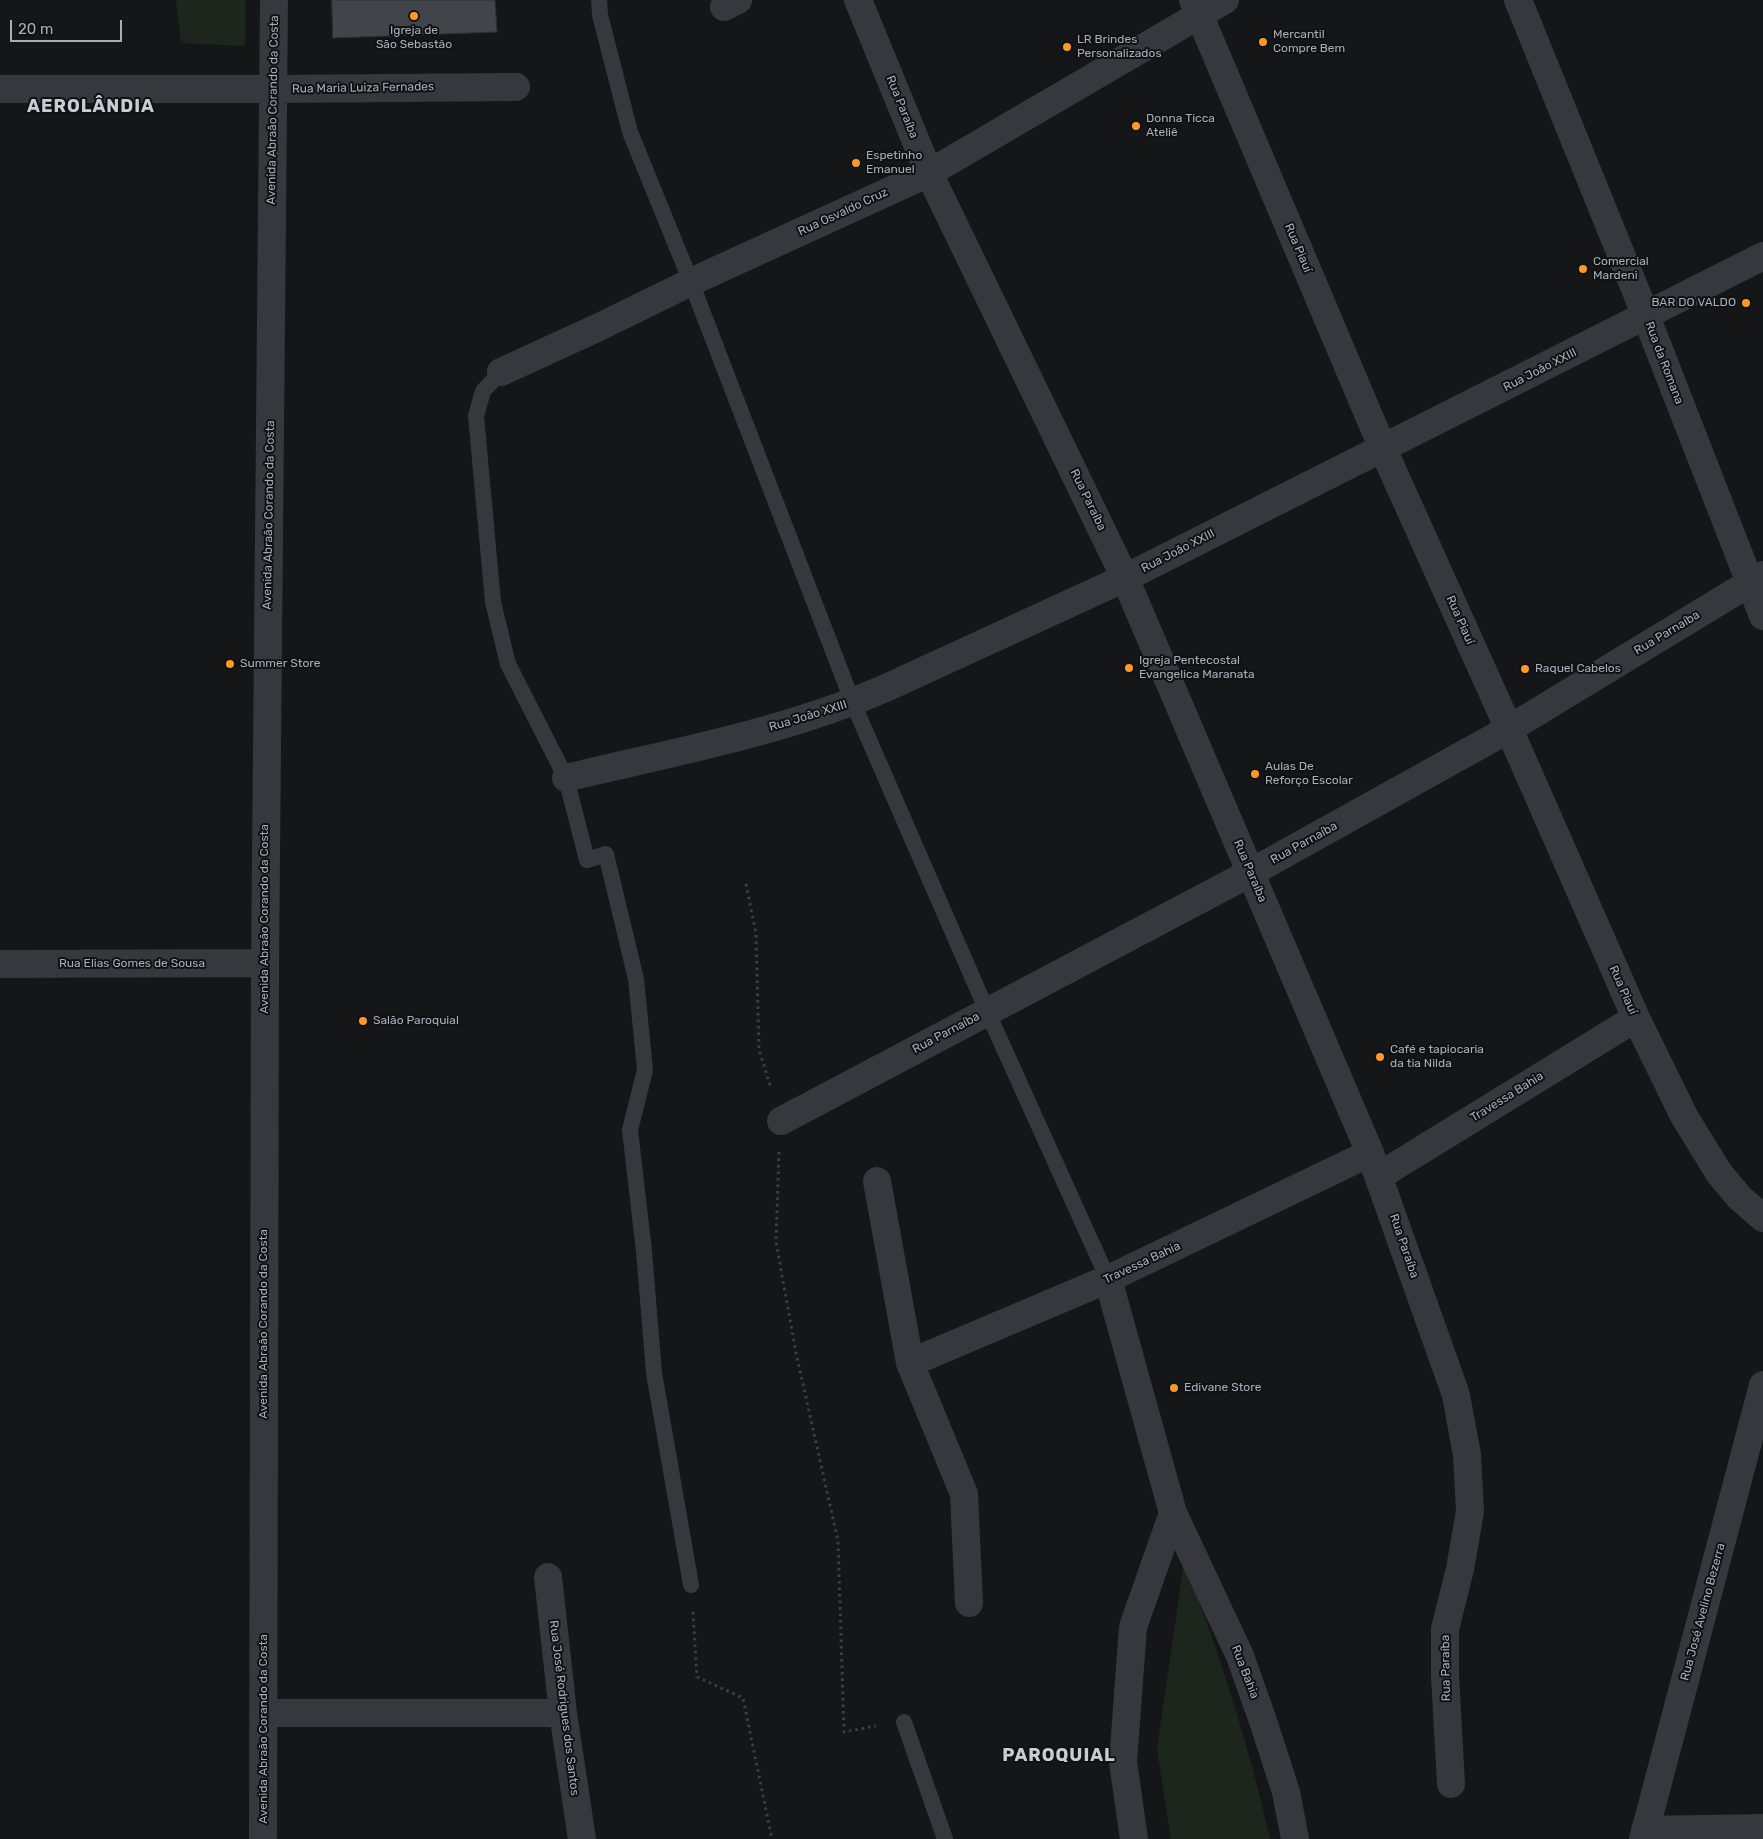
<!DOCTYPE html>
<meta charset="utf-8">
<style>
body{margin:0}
#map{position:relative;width:1763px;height:1839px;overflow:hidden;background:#151618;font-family:Rubik,sans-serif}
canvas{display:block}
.scale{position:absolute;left:10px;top:20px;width:112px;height:22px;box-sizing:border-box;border:2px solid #a6aeb9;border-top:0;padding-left:6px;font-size:15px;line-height:18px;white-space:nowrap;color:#a6aeb9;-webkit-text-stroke:4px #101113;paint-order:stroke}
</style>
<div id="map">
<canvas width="1763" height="1839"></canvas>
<div class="scale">20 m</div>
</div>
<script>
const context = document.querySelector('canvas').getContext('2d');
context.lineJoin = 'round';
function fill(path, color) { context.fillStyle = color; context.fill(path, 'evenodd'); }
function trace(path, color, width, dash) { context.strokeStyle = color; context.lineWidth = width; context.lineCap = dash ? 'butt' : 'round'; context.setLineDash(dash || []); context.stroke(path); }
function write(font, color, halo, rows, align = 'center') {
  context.font = font + ' Rubik,sans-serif'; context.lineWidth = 4; context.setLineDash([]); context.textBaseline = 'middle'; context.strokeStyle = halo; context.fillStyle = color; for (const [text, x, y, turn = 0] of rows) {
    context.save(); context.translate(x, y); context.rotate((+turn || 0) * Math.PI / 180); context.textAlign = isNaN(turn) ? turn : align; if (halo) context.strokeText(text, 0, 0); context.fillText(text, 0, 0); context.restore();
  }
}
fill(new Path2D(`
 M 176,0 L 245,0 L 245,46 L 181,43 Z
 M 1184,1562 C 1220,1654 1248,1742 1270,1839 L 1171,1839 L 1157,1749 Z`), '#1d261d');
const building = new Path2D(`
 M 332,0 L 495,0 L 497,32 L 333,38 Z`);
fill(building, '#414448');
trace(building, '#2f3034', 1);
trace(new Path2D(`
 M 746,884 L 756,934 L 759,1050 L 771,1088
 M 779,1152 L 776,1242 L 796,1353 L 838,1541 L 844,1732 L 876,1726
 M 693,1612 L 697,1677 L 743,1698 L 772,1839`), '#3c3f44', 3, [2.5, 4]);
trace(new Path2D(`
 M 599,0 L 600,15 L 630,132 L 691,282 L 853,703 L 987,1011 L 1108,1279
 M 501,372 L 483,391 L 476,416 L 493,602 L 508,664 L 566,778 L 587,860 L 606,854 L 636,979 L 645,1070 L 630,1130 L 644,1251 L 654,1373 L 691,1585
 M 904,1722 L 945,1839`), '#36383d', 16);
trace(new Path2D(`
 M 858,0 L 929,173 L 1125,578 L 1370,1153 L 1456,1395 L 1467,1455 L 1470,1511 L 1460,1569 L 1445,1629 L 1445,1676 L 1451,1784
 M 1193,0 L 1383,449 L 1509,729 L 1636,1018 L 1684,1116 L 1719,1173 L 1739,1197 L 1763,1218
 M 1518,0 L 1646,316 L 1763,616
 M 724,7 L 738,0
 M 0,89 L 274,89 L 516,87
 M 501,372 L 597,328 L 691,282 L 929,173 L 1225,0
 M 566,778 C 674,752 786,732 888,687 L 1125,578 L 1763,256
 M 0,964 L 265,963
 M 781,1121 L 1250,873 L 1509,729 L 1763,575
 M 1379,1176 L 1636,1018
 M 877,1181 L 910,1363 L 964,1494 L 969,1603
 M 1108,1279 L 1173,1513 L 1240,1656 L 1263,1721 L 1286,1792 L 1295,1839
 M 910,1363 L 1108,1279 L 1370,1153
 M 548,1577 L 563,1713 L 582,1839
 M 264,1713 L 563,1713
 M 1645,1830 L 1763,1828
 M 263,1839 L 265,963 L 274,0
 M 1134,1839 L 1123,1762 L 1133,1627 L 1173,1513
 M 1643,1839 L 1763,1385`), '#36383d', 28);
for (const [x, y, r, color] of [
 [414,16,5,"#fe9927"],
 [1263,42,5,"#fe9927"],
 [1067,47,5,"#fe9927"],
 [1136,126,5,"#fe9927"],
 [856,163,5,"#fe9927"],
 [1583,269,5,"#fe9927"],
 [1746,303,5,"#fe9927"],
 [230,664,5,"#fe9927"],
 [1129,668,5,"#fe9927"],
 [1525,669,5,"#fe9927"],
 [1255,774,5,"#fe9927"],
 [363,1021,5,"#fe9927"],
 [1380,1057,5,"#fe9927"],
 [1174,1388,5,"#fe9927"]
]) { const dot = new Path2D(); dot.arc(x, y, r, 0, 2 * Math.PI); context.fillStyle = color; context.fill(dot); trace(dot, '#101113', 2); }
write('12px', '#a6aeb9', '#101113', [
 ["Igreja de",414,31,"center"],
 ["São Sebastâo",414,45,"center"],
 ["Mercantil",1273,35],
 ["Compre Bem",1273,49],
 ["LR Brindes",1077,40],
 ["Personalizados",1077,54],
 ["Donna Ticca",1146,119],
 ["Ateliê",1146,133],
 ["Espetinho",866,156],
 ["Emanuel",866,170],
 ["Comercial",1593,262],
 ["Mardeni",1593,276],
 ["BAR DO VALDO",1736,303,"right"],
 ["Igreja Pentecostal",1139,661],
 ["Evangelica Maranata",1139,675],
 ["Summer Store",240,664],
 ["Raquel Cabelos",1535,669],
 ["Aulas De",1265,767],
 ["Reforço Escolar",1265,781],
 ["Salão Paroquial",373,1021],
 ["Café e tapiocaria",1390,1050],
 ["da tia Nilda",1390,1064],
 ["Edivane Store",1184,1388]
], 'left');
write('12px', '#a6aeb9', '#101113', [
 ["Rua Maria Luiza Fernades",363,88,-1],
 ["Rua Paraíba",902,107,68],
 ["Avenida Abraão Corando da Costa",273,110,-89],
 ["Rua Osvaldo Cruz",843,212,-25],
 ["Rua Piauí",1298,248,67],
 ["Rua da Romana",1664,363,69],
 ["Rua João XXIII",1540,370,-27],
 ["Rua Paraíba",1088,500,64],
 ["Avenida Abraão Corando da Costa",269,515,-89],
 ["Rua João XXIII",1178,551,-27],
 ["Rua Piauí",1460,620,66],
 ["Rua Parnaíba",1667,633,-31],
 ["Rua João XXIII",808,716,-17],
 ["Rua Parnaíba",1304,843,-29],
 ["Rua Paraíba",1250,871,67],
 ["Avenida Abraão Corando da Costa",265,919,-90],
 ["Rua Elias Gomes de Sousa",132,964],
 ["Rua Piauí",1623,990,66],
 ["Rua Parnaíba",946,1033,-28],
 ["Travessa Bahia",1507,1097,-32],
 ["Rua Paraíba",1404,1246,71],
 ["Travessa Bahia",1142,1263,-25],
 ["Avenida Abraão Corando da Costa",264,1324,-90],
 ["Rua José Avelino Bezerra",1703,1612,-75],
 ["Rua Paraíba",1446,1668,-91],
 ["Rua Bahia",1245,1672,69],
 ["Rua José Rodrigues dos Santos",564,1708,83],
 ["Avenida Abraão Corando da Costa",264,1729,-90]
]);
context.letterSpacing = '1px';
write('bold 18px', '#c8cdd4', '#101113', [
 ["AEROLÂNDIA",91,107],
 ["PAROQUIAL",1059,1756]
]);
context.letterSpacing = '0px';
</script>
